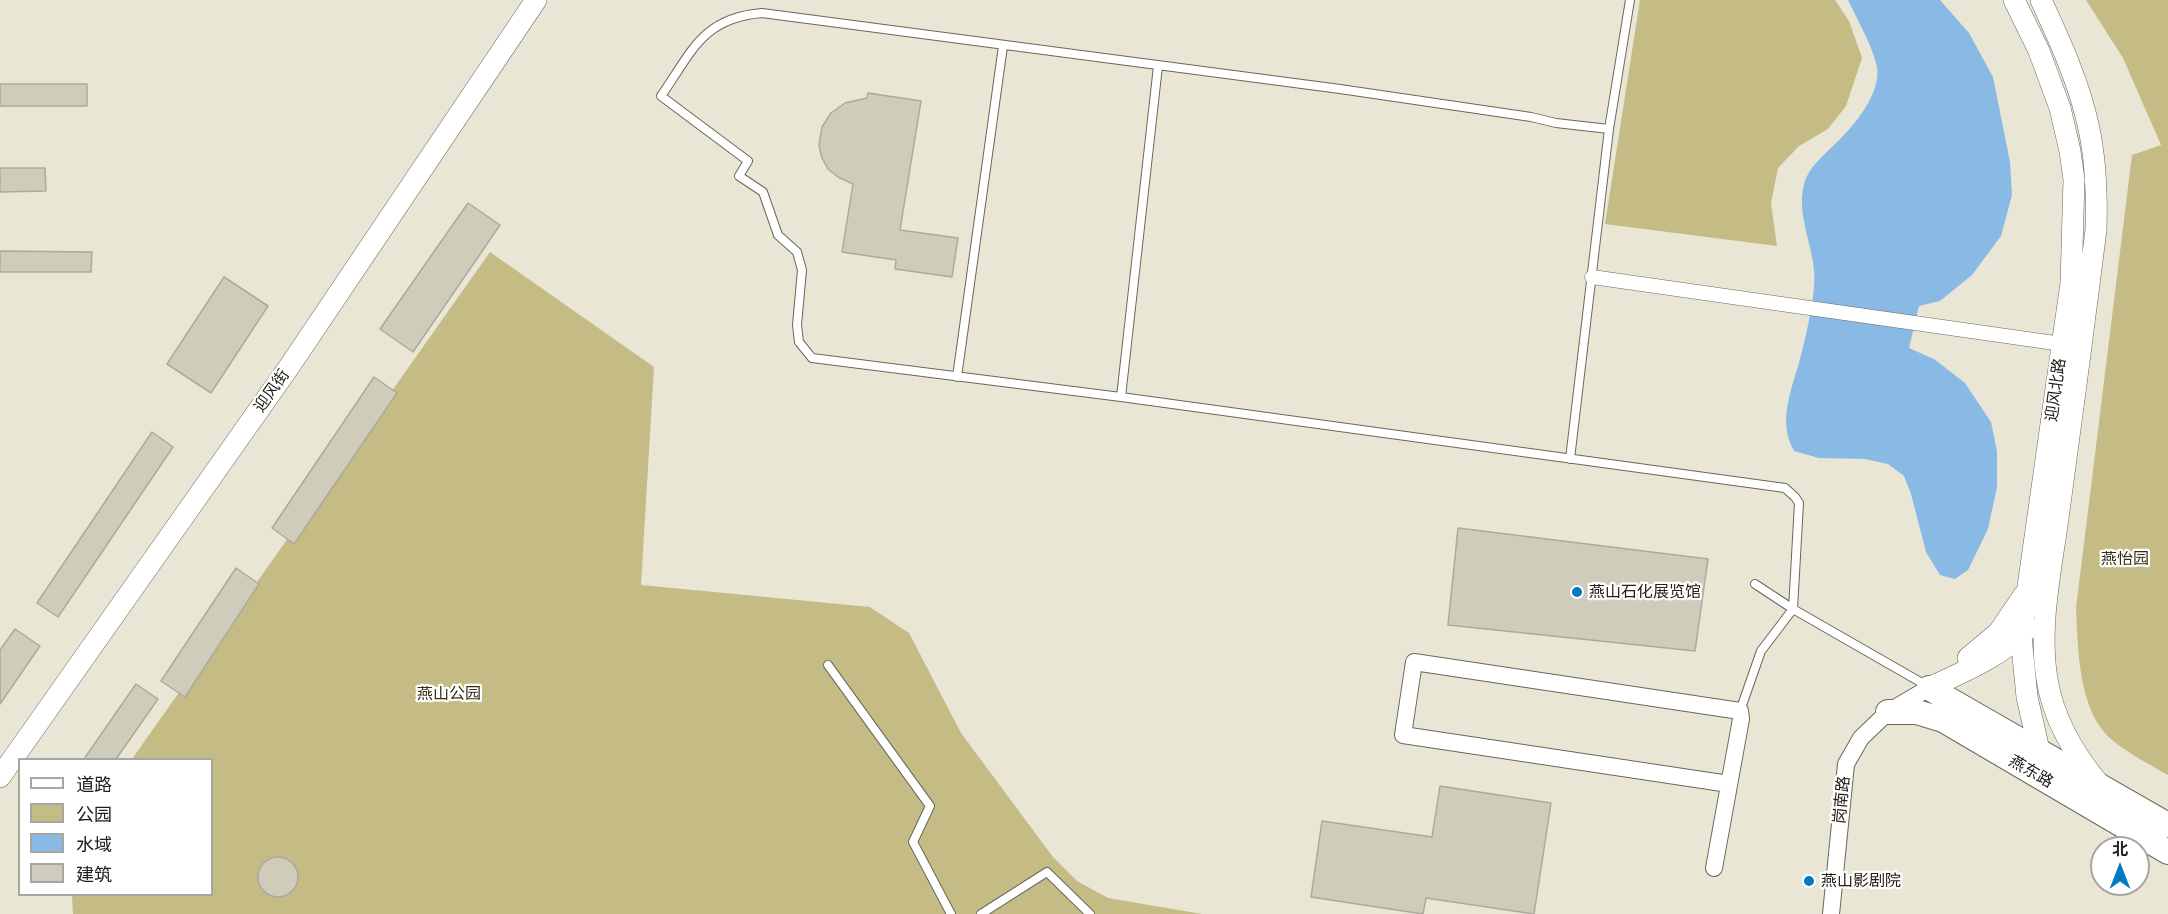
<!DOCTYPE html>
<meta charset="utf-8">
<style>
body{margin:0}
#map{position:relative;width:2168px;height:914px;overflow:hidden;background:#e9e6d6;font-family:"Work Sans","Noto Sans SC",sans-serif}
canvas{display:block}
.legend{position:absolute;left:18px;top:758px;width:195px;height:138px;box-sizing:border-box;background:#fff;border:2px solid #a6a6a3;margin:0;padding:8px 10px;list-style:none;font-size:18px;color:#21201a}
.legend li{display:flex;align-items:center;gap:12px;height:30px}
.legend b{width:30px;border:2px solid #a6a6a3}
.north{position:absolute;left:2090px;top:836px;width:60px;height:60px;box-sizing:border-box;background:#fff;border:2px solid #a6a6a3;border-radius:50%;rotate:0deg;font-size:16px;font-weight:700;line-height:24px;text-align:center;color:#21201a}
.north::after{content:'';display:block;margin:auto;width:21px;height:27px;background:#007ac3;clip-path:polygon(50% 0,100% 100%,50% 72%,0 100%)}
</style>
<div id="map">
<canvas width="2168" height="914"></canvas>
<ul class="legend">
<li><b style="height:8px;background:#fff"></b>道路</li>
<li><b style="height:16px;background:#c5bb85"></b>公园</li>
<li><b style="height:16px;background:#89bae5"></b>水域</li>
<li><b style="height:16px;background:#cfccbc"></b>建筑</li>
</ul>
<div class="north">北</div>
</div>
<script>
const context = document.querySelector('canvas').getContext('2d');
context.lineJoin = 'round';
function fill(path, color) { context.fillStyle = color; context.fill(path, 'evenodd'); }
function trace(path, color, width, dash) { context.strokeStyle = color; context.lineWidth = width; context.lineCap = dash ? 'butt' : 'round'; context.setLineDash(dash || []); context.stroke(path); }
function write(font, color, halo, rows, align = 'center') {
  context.font = font + ' "Work Sans","Noto Sans SC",sans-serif'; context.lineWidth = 4.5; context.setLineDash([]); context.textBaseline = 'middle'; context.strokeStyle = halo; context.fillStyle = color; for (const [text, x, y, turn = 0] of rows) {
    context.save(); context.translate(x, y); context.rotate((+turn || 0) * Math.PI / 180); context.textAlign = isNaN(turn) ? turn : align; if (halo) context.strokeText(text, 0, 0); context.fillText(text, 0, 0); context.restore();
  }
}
fill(new Path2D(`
 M 1640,0 L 1835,0 L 1849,21 L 1862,58 L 1846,106 L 1828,129 L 1799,146 L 1778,168 L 1771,203 L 1777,246 L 1605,224 Z
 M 2086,0 L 2168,0 L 2168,775 C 2149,764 2129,754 2112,740 C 2078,711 2078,649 2076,608 L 2132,155 L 2161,145 L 2123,58 Z
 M 490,252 L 654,367 L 641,585 L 870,607 L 909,633 L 961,733 L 1053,857 L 1077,881 L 1108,898 L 1202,914 L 73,914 L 72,895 L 212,894 L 212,760 L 132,759 Z`), '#c5bb85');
fill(new Path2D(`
 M 1848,0 L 1940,0 L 1969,33 L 1993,77 L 2010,162 L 2012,195 L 2001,236 L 1972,275 L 1940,301 L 1919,306 L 1909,348 L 1934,359 L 1965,383 L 1991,422 L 1997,451 L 1997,487 L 1988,529 L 1968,570 L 1955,579 L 1940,575 L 1926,552 L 1911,494 L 1904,476 L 1888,464 L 1865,459 L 1819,458 L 1794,451 C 1777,421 1792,389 1800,359 C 1806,336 1812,310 1814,287 C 1818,252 1795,219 1804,184 C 1808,168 1823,156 1834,145 C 1853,127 1881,95 1877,67 C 1873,47 1857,19 1848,0 Z`), '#89bae5');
const building = new Path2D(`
 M 0,84 L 87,84 L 87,106 L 0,106 Z
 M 868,93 L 921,101 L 900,230 L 958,238 L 952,277 L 895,269 L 896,260 L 842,252 L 853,184 L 838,177 L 828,169 L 822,158 L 819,145 L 822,127 L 831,113 L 845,103 L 867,98 Z
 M 0,168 L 45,168 L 46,191 L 0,192 Z
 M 468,203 L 500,225 L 413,352 L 380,329 Z
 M 0,251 L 92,252 L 91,272 L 0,272 Z
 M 224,277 L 268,306 L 211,393 L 167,364 Z
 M 374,377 L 397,393 L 294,544 L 272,528 Z
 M 152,432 L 173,447 L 58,617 L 37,603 Z
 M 1458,528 L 1708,559 L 1695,651 L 1448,625 Z
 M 236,568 L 259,584 L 185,697 L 161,681 Z
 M 15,629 L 40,646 L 0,704 L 0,650 Z
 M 136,684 L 158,699 L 116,759 L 84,759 Z
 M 1440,786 L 1551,803 L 1534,914 L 1426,898 L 1423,914 L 1311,897 L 1322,821 L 1432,837 Z
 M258 877a20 20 0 1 1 40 0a20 20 0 1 1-40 0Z`);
fill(building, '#cfccbc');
trace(building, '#adaa9b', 1.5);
const service = new Path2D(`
 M 1609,129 L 1556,123 L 1531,117 L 1340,89 L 762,13 C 702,18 692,52 661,96 L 748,161 L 739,176 L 763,192 L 778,235 L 797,252 L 802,270 L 797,325 L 799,342 L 812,358 L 1121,397 L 1785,488 L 1795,497 L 1799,503 L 1793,609 L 1761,651 L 1740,711
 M 957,377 L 1003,46
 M 1121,397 L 1158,66
 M 1570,459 L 1609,129 L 1630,0
 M 1755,584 L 1793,609 L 1929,687
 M 828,665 L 930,806 L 913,842 L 951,914
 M 981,914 L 1047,872 L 1090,914`);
const pedestrian = new Path2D(`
 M 1592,277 L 2062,344`);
const minor = new Path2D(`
 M 1714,868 L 1741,719 L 1740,711 L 1414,662 L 1403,735 L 1729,784
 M 1831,914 L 1846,764 L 1861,738 L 1888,712 L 1929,688`);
const tertiary = new Path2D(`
 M 2014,0 L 2039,51 L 2060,108 L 2070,151 L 2074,180 L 2071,283 L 2021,636 L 2027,697 L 2039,750 L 2044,762
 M 2041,0 C 2060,41 2080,85 2089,129 C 2096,162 2097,197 2096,230 C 2084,324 2072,417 2059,511 C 2052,566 2038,624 2047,679 C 2053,718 2074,754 2099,784
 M 1968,658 L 1999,632 L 2024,595
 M 1929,688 C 1963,672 2003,656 2028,628
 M 0,777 L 289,367 L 536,0`);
const secondary = new Path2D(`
 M 1929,688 L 2168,825
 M 1888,712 L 1917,712 L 1943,720 L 2168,852`);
trace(service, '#6a685a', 10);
trace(pedestrian, '#6a685a', 15);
trace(minor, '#6a685a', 18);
trace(tertiary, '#6a685a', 22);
trace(secondary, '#6a685a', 26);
trace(service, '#fff', 8);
trace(pedestrian, '#fff', 14);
trace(minor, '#fff', 16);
trace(tertiary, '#fff', 21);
trace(secondary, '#fff', 24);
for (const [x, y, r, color] of [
 [1577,592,6,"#007ac3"],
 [1809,881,6,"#007ac3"]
]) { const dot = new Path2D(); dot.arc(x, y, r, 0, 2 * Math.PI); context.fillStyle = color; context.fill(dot); trace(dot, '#fff', 2); }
write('16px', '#21201a', '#fff', [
 ["迎风北路",2056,390,-82],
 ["迎风街",272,391,-55],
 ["燕东路",2031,772,30],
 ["岗南路",1842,800,-84]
]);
write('16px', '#332f13', '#fff', [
 ["燕怡园",2125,559],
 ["燕山公园",449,694]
]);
write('16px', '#21201a', '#fff', [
 ["燕山石化展览馆",1589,592],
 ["燕山影剧院",1821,881]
], 'left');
</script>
